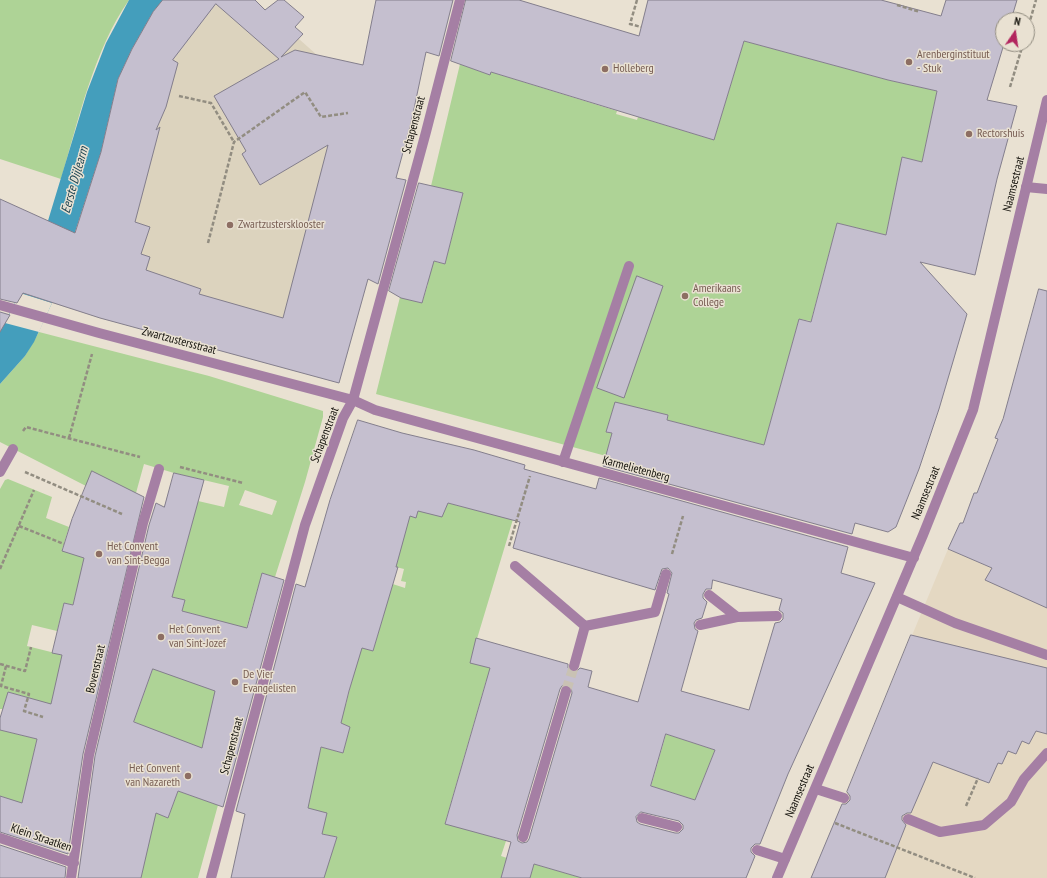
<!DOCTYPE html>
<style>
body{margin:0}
#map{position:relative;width:1047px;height:878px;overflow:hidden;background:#e9e1d2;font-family:"PT Sans Narrow",sans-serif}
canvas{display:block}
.north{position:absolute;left:995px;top:12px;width:40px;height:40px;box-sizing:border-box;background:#e9e1d2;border:1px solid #938e82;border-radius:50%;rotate:13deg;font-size:11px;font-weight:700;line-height:16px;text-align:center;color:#13110b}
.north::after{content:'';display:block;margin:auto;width:14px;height:18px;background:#b2255e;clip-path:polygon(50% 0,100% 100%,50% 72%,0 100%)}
</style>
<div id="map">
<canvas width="1047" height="878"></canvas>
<div class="north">N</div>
</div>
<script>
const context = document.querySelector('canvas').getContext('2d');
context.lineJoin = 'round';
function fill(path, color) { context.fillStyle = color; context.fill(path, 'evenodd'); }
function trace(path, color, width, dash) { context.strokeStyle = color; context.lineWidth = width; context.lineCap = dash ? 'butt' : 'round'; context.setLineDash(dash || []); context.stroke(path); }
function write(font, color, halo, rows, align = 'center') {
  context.font = font + ' "PT Sans Narrow",sans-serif'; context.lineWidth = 3; context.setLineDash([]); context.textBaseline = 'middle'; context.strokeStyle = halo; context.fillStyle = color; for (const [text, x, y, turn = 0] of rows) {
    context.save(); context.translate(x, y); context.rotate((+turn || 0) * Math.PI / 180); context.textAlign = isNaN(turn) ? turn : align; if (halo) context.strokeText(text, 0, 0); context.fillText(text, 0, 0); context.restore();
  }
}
fill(new Path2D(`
 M 948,549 L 1005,574 L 1047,573 L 1047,878 L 811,878 Z`), '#e4d8c2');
fill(new Path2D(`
 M 163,0 L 255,0 L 317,55 L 309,85 L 414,112 L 339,383 L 100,318 L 52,303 L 101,152 L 118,79 L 132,49 L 153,12 Z`), '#dcd3be');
fill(new Path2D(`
 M 0,0 L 129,0 C 94,49 78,122 61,179 L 0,159 Z
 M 744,41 L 888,80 L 937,91 L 922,162 L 902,157 L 886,235 L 837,223 L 811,321 L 799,319 L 764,445 L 667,420 L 668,415 L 617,403 L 614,406 L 606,432 L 612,433 L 606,456 L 376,394 L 400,297 L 422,303 L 428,284 L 412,256 L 445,264 L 463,193 L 431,186 L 460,64 L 490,75 L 491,72 L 617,111 L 616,114 L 637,120 L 638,117 L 714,140 Z
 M 39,332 L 209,376 L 323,411 L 323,417 L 305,482 L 275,577 L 262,573 L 239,654 L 202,751 L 134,722 L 140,664 L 200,616 L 182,611 L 185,600 L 172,597 L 198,501 L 224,507 L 229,486 L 174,473 L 144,464 L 136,493 L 86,486 L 0,442 L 0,384 L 25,356 ZM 245,490 L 277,501 L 272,515 L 239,505 Z
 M 8,479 L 52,497 L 46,518 L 69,527 L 62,550 L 85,558 L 73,605 L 64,603 L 57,631 L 32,625 L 27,646 L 63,655 L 47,721 L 26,697 L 8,692 L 3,709 L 0,709 L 0,489 L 5,480 Z
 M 448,503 L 487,513 L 517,506 L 470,662 L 517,676 L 513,689 L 486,681 L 445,823 L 506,841 L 501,856 L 507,858 L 501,878 L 305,878 L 312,847 L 332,852 L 337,837 L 322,834 L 307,808 L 321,747 L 343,753 L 350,727 L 335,723 L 333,701 L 346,704 L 360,647 L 373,651 L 384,613 L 371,577 L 405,588 L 406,582 L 401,581 L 404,569 L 384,564 L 410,516 L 418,511 Z
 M 0,730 L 37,739 L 27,782 L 37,785 L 21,835 L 6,798 L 0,796 Z
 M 666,734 L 715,750 L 695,800 L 651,786 Z
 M 178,791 L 218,805 L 198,878 L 141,878 L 154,812 L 168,818 Z
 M 534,864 L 582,878 L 530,878 Z`), '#aed396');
fill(new Path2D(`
 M 129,0 L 163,0 L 153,12 L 132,49 L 118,79 L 101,152 L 52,303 L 34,342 L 25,356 L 0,384 L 0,332 L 20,293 L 47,224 L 87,92 L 106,43 Z`), '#449ebc');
fill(new Path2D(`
 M 20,293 L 52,303 L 39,332 L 5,323 Z`), '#e9e1d2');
const building = new Path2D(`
 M 163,0 L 255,0 L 265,10 L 278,0 L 284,0 L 304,17 L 295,27 L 303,34 L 281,57 L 295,50 L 363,65 L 376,0 L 453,0 L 439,56 L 426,52 L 411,123 L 396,178 L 406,180 L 378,284 L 368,279 L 339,383 L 100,318 L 23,293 L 17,303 L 0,299 L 0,199 L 75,233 L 101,152 L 118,79 L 132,49 L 153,12 ZM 216,4 L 279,59 L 214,96 L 246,151 L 242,154 L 260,185 L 328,145 L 283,318 L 199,294 L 201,289 L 146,270 L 150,257 L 141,254 L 150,227 L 135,222 L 160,127 L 156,130 L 166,107 L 178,63 L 173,60 Z
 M 466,0 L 519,0 L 639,36 L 648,0 L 881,0 L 941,16 L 946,0 L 1017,0 L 1011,20 L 1003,20 L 1004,44 L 987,100 L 1017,106 L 997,179 L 975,275 L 920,262 L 967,314 L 939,409 L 919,469 L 896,527 L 888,532 L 855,523 L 852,534 L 603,466 L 612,433 L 606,432 L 615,402 L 668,415 L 667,420 L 764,445 L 799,319 L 811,322 L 837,223 L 886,235 L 902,157 L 922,162 L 937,91 L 888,80 L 744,41 L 714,140 L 491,72 L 490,75 L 451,61 Z
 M 419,183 L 463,193 L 445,264 L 434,261 L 422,303 L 401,298 L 389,291 Z
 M 637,276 L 663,286 L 624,398 L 597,388 Z
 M 1039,289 L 1047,291 L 1047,608 L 985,580 L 992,568 L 948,549 L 960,523 L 963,523 L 974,493 L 977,493 L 998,439 L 995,438 L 1003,419 Z
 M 0,312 L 10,315 L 0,332 Z
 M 358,420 L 402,433 L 474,450 L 525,465 L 524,469 L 596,489 L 599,478 L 848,547 L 841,573 L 875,583 L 788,774 L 760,844 L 755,844 L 751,848 L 751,852 L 755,856 L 746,878 L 582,878 L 534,864 L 530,878 L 501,878 L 511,842 L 445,824 L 490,668 L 470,663 L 476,638 L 568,664 L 568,668 L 572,672 L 576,672 L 580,668 L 592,671 L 588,687 L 638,702 L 669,594 L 667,593 L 672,573 L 668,568 L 662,569 L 655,590 L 513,548 L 520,522 L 448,503 L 442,517 L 418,511 L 416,518 L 410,516 L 396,567 L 398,567 L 373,651 L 362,648 L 349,691 L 341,723 L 350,727 L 343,753 L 321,747 L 308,808 L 327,813 L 322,834 L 337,837 L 324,878 L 231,878 L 245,814 L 236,811 L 296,584 L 305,587 L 330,500 ZM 713,580 L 782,599 L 779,610 L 783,613 L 783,619 L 780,622 L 775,623 L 749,710 L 681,691 L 698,631 L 695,629 L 694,623 L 696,620 L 702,618 L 707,602 L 703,598 L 703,594 L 706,589 L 711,589 ZM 567,685 L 571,687 L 572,693 L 529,839 L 527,842 L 522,843 L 518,841 L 517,835 L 560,689 L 562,686 ZM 666,734 L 715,750 L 695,800 L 651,786 ZM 641,812 L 679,821 L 683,825 L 683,829 L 679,833 L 675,833 L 640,824 L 637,822 L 636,817 Z
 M 92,471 L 144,497 L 83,754 L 68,854 L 0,832 L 0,796 L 22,803 L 37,739 L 0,730 L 0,718 L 8,692 L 51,704 L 62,655 L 52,653 L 64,603 L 73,605 L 84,558 L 62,551 L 72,519 Z
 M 174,473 L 204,480 L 172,597 L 185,600 L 182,611 L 247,628 L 262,573 L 284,580 L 223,807 L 178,791 L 168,818 L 156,813 L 141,878 L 78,878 L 95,756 L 149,525 L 156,503 L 164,507 ZM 153,669 L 215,691 L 202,748 L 134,722 Z
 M 911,635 L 1047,668 L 1047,734 L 1036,731 L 1029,744 L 1022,741 L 1016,754 L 1008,751 L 1002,764 L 998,763 L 989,783 L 933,762 L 911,813 L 907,813 L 902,816 L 902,820 L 906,825 L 885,878 L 811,878 L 842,804 L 846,804 L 850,800 L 850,796 L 847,792 Z
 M 0,845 L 66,867 L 65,878 L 0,878 Z`);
fill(building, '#c5bfcf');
trace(building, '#837e8c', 1);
trace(new Path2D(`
 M 566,691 L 574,666`), '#c9c2b4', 10, [10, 5]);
trace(new Path2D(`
 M 637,0 L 630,24 L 641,27
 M 897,5 L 920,12
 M 1027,31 L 1036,0
 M 1010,87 L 1023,44
 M 179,96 L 211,103 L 234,142
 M 208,243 L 234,142 L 305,92 L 321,117 L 348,113
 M 23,431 L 26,427 L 140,457
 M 69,438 L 92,354
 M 180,467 L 243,483
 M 25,472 L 122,514
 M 19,526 L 64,544
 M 509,546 L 530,476
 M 672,554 L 683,516
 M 0,569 L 34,490
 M 0,664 L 25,671 L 31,647
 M 6,666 L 1,686 L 29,694 L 24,711 L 43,717
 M 966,806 L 978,778
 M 835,823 L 975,878`), '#928d81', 2.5, [4, 2]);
trace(new Path2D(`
 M 1026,187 L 1047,189
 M 563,462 L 629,266
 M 897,597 L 955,623 L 1047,655
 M 816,789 L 844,798
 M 642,818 L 677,827
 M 908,819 L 940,832 L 984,825 L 1011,802 L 1024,779 L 1047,753
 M 757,850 L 785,859`), '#a57fa4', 10);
trace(new Path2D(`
 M 0,305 L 99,333 L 353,400 L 375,410 L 914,558
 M 0,472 L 13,449
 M 515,566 L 585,626
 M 709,595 L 737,617 L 777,616
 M 700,625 L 737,617
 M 574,666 L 585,626 L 655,612 L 666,574
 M 523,837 L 566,691
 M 0,838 L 74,863
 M 71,878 L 89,755 L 143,523 L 159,469
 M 211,878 L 305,525 L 343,418 L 353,400 L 426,132 L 460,0
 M 777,878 L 923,535 L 973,410 L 1047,100`), '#a57fa4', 10);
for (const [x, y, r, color] of [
 [909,62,4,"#8d6e63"],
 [605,69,4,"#8d6e63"],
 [969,134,4,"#8d6e63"],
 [230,225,4,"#8d6e63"],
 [685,296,4,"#8d6e63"],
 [99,554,4,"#8d6e63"],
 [161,637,4,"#8d6e63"],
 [235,682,4,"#8d6e63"],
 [188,776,4,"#8d6e63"]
]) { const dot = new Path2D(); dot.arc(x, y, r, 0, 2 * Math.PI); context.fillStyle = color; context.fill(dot); trace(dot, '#e9e1d2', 1.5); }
write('12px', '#785e54', '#e9e1d2', [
 ["Arenberginstituut",917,55],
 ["- Stuk",917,69],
 ["Holleberg",613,69],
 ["Rectorshuis",977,134],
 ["Zwartzustersklooster",238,225],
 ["Amerikaans",693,289],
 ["College",693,303],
 ["Het Convent",107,547],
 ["van Sint-Begga",107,561],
 ["Het Convent",169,630],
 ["van Sint-Jozef",169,644],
 ["De Vier",243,675],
 ["Evangelisten",243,689],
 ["Het Convent",180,769,"right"],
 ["van Nazareth",180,783,"right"]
], 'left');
write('12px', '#13110b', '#e9e1d2', [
 ["Schapenstraat",414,125,-75],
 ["Naamsestraat",1014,184,-76],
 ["Zwartzustersstraat",179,341,15],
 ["Schapenstraat",325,435,-69],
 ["Karmelietenberg",636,469,15],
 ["Naamsestraat",926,493,-68],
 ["Bovenstraat",96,669,-77],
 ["Schapenstraat",232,746,-75],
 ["Naamsestraat",800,791,-67],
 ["Klein Straatken",41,838,19]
]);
write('italic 13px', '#1e4654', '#e9e1d2', [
 ["Eerste Dijlearm",75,180,-74]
]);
</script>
